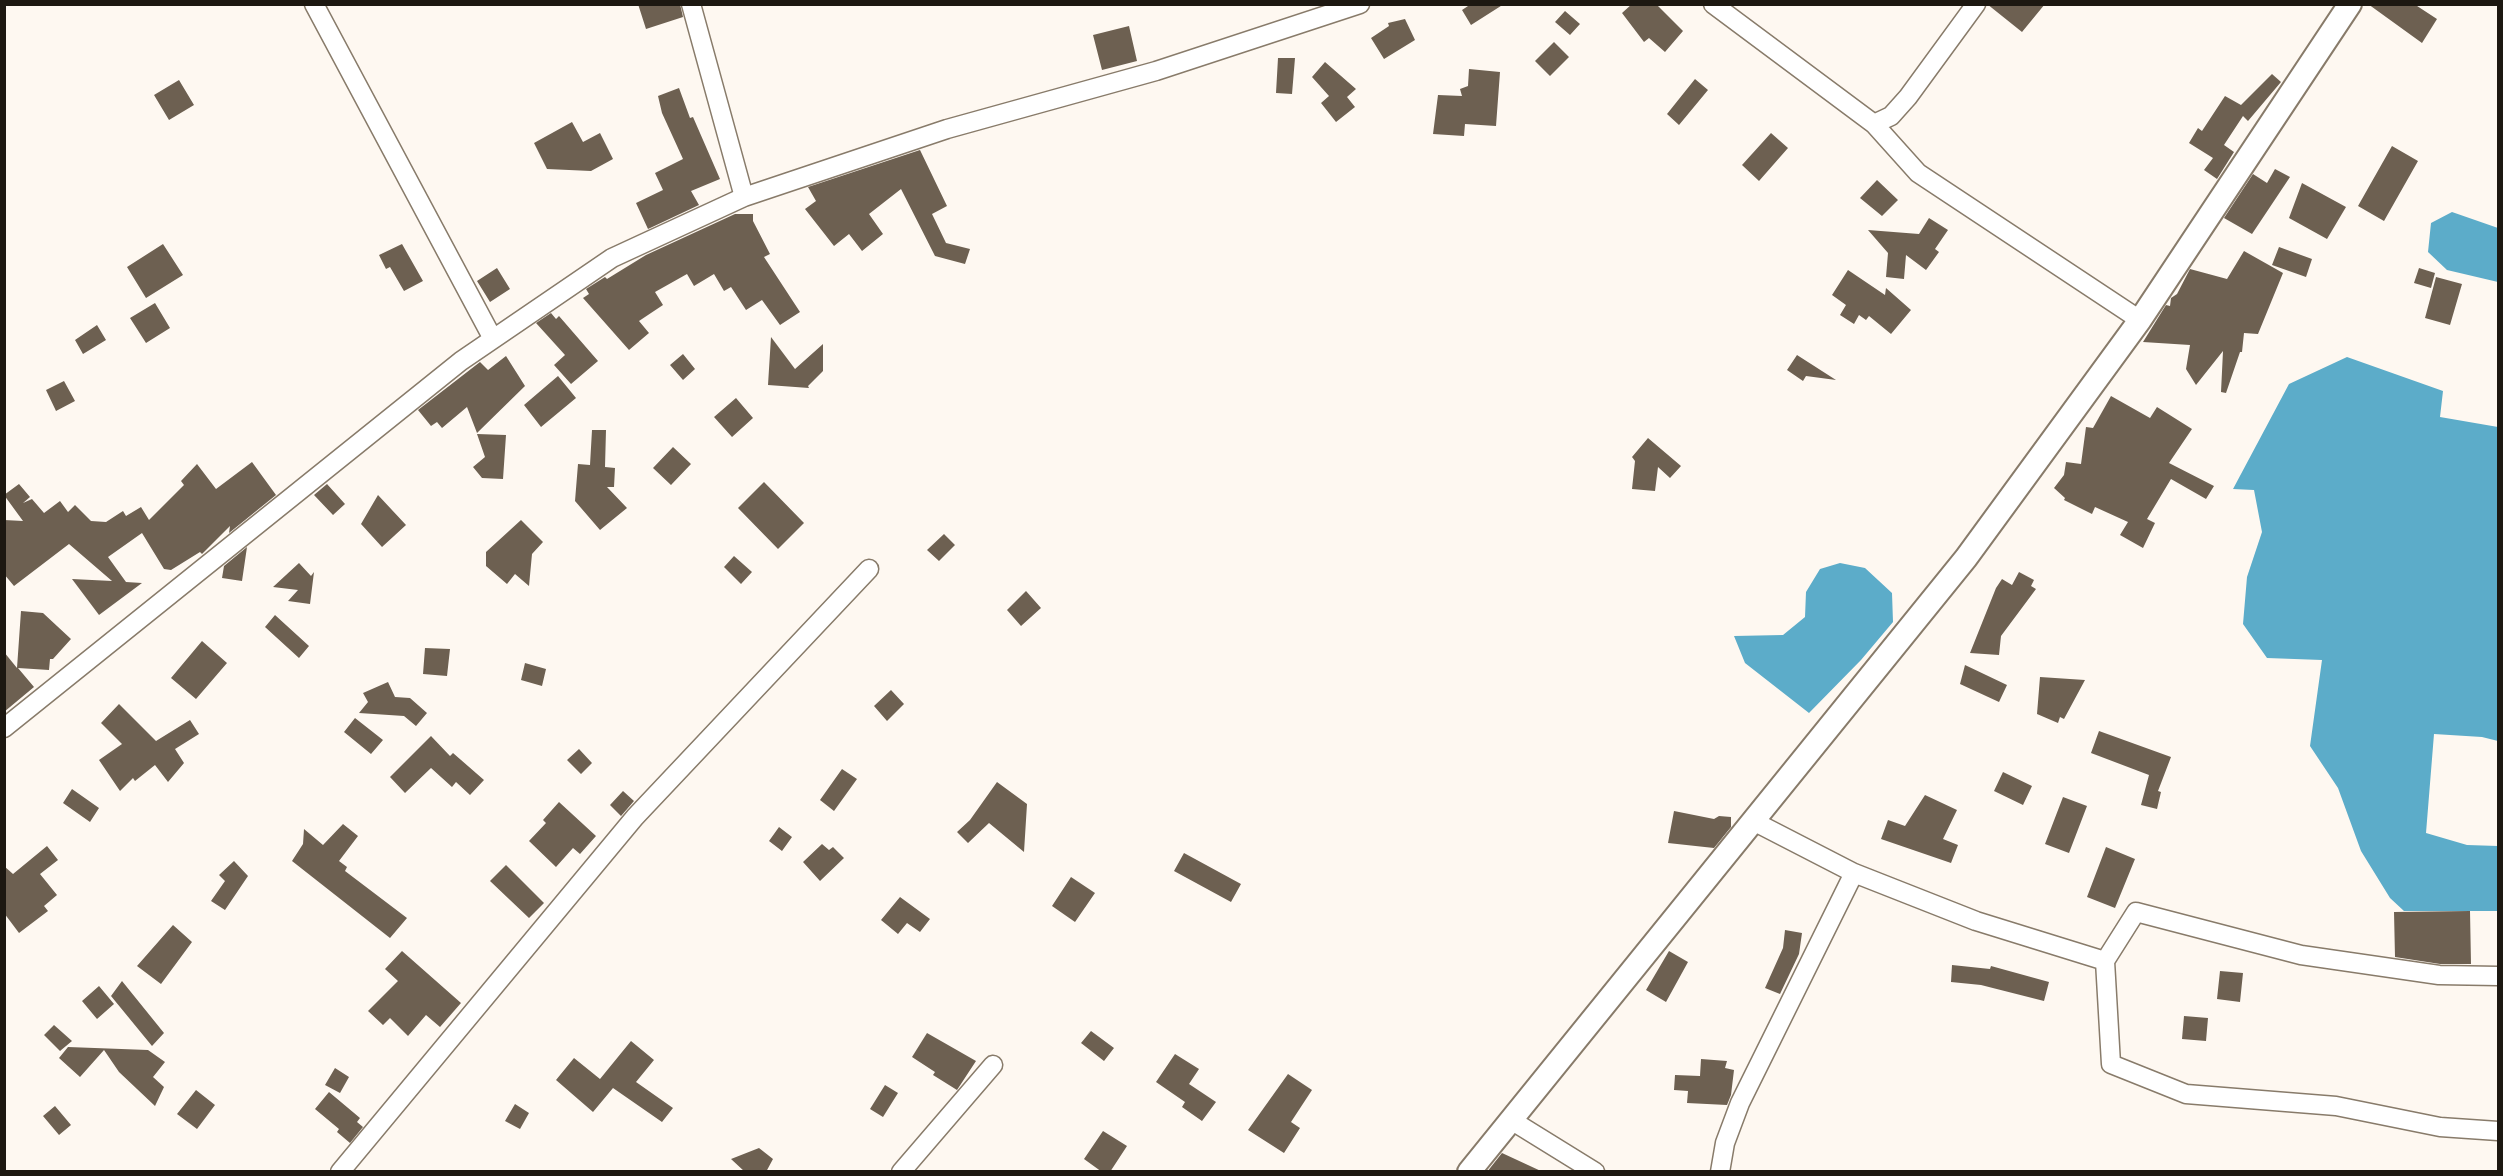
<!DOCTYPE html>
<style>
body{margin:0}
#map{position:relative;width:2503px;height:1176px;overflow:hidden;background:#fef8f1;font-family:Ubuntu,sans-serif}
canvas{display:block}
.frame{position:absolute;inset:0;border:6px solid #1d1811;pointer-events:none}
</style>
<div id="map">
<canvas width="2503" height="1176"></canvas>
<div class="frame"></div>
</div>
<script>
const context = document.querySelector('canvas').getContext('2d');
context.lineJoin = 'round';
function fill(path, color) { context.fillStyle = color; context.fill(path, 'evenodd'); }
function trace(path, color, width, dash) { context.strokeStyle = color; context.lineWidth = width; context.lineCap = dash ? 'butt' : 'round'; context.setLineDash(dash || []); context.stroke(path); }
fill(new Path2D(`
 M 2452,212 L 2498,228 L 2498,282 L 2447,270 L 2428,252 L 2431,223 Z
 M 2347,357 L 2443,391 L 2440,417 L 2498,427 L 2498,741 L 2482,737 L 2434,734 L 2426,833 L 2467,845 L 2498,846 L 2498,911 L 2404,911 L 2390,898 L 2361,851 L 2338,788 L 2310,746 L 2322,660 L 2267,658 L 2243,624 L 2247,577 L 2262,532 L 2254,490 L 2233,489 L 2289,384 Z
 M 1840,563 L 1865,568 L 1892,593 L 1893,622 L 1861,660 L 1809,713 L 1745,663 L 1734,636 L 1783,635 L 1805,617 L 1806,592 L 1820,569 Z`), '#5cacc9');
fill(new Path2D(`
 M 638,4 L 680,4 L 683,17 L 646,29 Z
 M 1471,4 L 1504,4 L 1471,25 L 1462,10 Z
 M 1632,4 L 1656,4 L 1683,31 L 1665,52 L 1649,38 L 1644,42 L 1622,13 Z
 M 1987,4 L 2045,4 L 2022,32 Z
 M 2368,4 L 2414,4 L 2437,19 L 2422,43 Z
 M 1565,11 L 1580,24 L 1570,35 L 1555,22 Z
 M 1405,19 L 1415,40 L 1384,59 L 1371,38 L 1389,26 L 1388,23 Z
 M 1129,26 L 1137,61 L 1102,70 L 1093,35 Z
 M 1554,42 L 1569,57 L 1550,76 L 1535,61 Z
 M 1278,58 L 1295,58 L 1292,94 L 1276,93 Z
 M 1325,62 L 1356,89 L 1347,97 L 1355,107 L 1336,122 L 1321,103 L 1329,96 L 1312,77 Z
 M 1469,69 L 1500,72 L 1496,126 L 1465,124 L 1464,136 L 1433,134 L 1438,95 L 1462,96 L 1460,89 L 1468,86 Z
 M 2272,74 L 2281,82 L 2248,121 L 2243,116 L 2224,145 L 2234,152 L 2217,179 L 2204,170 L 2213,158 L 2189,143 L 2198,128 L 2202,131 L 2225,96 L 2241,105 Z
 M 1695,79 L 1708,90 L 1679,125 L 1667,114 Z
 M 179,80 L 194,105 L 169,120 L 154,95 Z
 M 679,88 L 690,118 L 693,117 L 720,179 L 691,191 L 699,205 L 648,229 L 636,203 L 663,190 L 655,173 L 683,159 L 662,113 L 658,96 Z
 M 572,122 L 583,142 L 600,133 L 613,159 L 591,171 L 547,169 L 534,143 Z
 M 1771,133 L 1788,148 L 1759,181 L 1742,165 Z
 M 2392,146 L 2418,161 L 2384,221 L 2358,206 Z
 M 920,150 L 947,206 L 932,214 L 946,243 L 970,249 L 965,264 L 935,256 L 901,189 L 869,214 L 883,234 L 862,251 L 849,234 L 834,246 L 805,209 L 816,201 L 808,187 Z
 M 2275,169 L 2290,177 L 2252,234 L 2224,218 L 2253,174 L 2267,183 Z
 M 1877,180 L 1898,200 L 1882,216 L 1860,198 Z
 M 2302,183 L 2346,207 L 2327,239 L 2289,218 Z
 M 735,214 L 753,214 L 753,221 L 770,254 L 764,257 L 800,312 L 780,325 L 762,300 L 746,310 L 731,287 L 724,291 L 714,274 L 694,286 L 687,274 L 655,292 L 663,305 L 639,321 L 649,333 L 629,350 L 583,298 L 589,294 L 586,289 L 605,277 L 607,279 L 646,255 Z
 M 1929,218 L 1948,230 L 1935,249 L 1939,252 L 1926,270 L 1906,255 L 1904,279 L 1886,277 L 1888,253 L 1868,230 L 1919,234 Z
 M 163,244 L 183,275 L 146,298 L 127,267 Z
 M 402,244 L 423,281 L 404,291 L 390,267 L 386,269 L 379,255 Z
 M 2279,247 L 2312,259 L 2306,277 L 2272,265 Z
 M 2244,251 L 2283,273 L 2258,334 L 2244,333 L 2242,352 L 2240,352 L 2226,393 L 2221,392 L 2223,351 L 2196,385 L 2186,369 L 2190,345 L 2143,342 L 2166,305 L 2170,306 L 2171,298 L 2177,294 L 2190,269 L 2227,279 Z
 M 497,268 L 510,289 L 490,302 L 477,281 Z
 M 2419,268 L 2435,273 L 2431,288 L 2414,283 Z
 M 1848,270 L 1885,295 L 1886,288 L 1911,310 L 1891,334 L 1869,316 L 1866,320 L 1859,315 L 1854,324 L 1840,315 L 1846,305 L 1832,295 Z
 M 2436,277 L 2462,284 L 2450,325 L 2425,318 Z
 M 155,303 L 170,328 L 146,343 L 130,318 Z
 M 551,313 L 556,319 L 559,316 L 598,361 L 571,384 L 554,365 L 565,355 L 536,323 Z
 M 97,325 L 106,340 L 83,354 L 75,340 Z
 M 771,337 L 795,369 L 823,344 L 823,371 L 808,386 L 809,388 L 768,385 Z
 M 683,354 L 695,369 L 683,380 L 670,365 Z
 M 1797,355 L 1836,380 L 1806,376 L 1803,381 L 1787,370 Z
 M 506,356 L 525,386 L 477,433 L 467,407 L 442,428 L 437,422 L 431,426 L 418,410 L 480,362 L 488,370 Z
 M 558,376 L 576,398 L 541,427 L 524,405 Z
 M 64,381 L 75,401 L 56,411 L 46,390 Z
 M 2111,396 L 2150,418 L 2157,407 L 2192,429 L 2169,463 L 2214,486 L 2206,499 L 2171,479 L 2147,519 L 2155,523 L 2143,548 L 2120,535 L 2128,522 L 2095,507 L 2092,514 L 2064,500 L 2065,498 L 2054,488 L 2064,475 L 2066,462 L 2081,464 L 2086,427 L 2093,428 Z
 M 736,398 L 753,418 L 732,437 L 714,417 Z
 M 592,430 L 606,430 L 605,467 L 615,468 L 614,487 L 607,487 L 627,508 L 600,530 L 575,501 L 578,464 L 590,465 Z
 M 477,434 L 506,435 L 503,479 L 482,478 L 473,467 L 485,457 Z
 M 1648,438 L 1681,466 L 1670,478 L 1658,467 L 1655,491 L 1632,489 L 1635,461 L 1632,457 Z
 M 673,447 L 691,464 L 671,485 L 653,468 Z
 M 252,462 L 276,495 L 229,533 L 230,526 L 202,554 L 200,552 L 171,570 L 164,569 L 142,533 L 108,557 L 126,582 L 142,583 L 99,615 L 72,579 L 112,581 L 69,544 L 14,586 L 4,574 L 4,520 L 23,521 L 4,495 L 19,484 L 30,497 L 23,503 L 32,499 L 44,513 L 60,501 L 68,512 L 75,505 L 91,521 L 106,522 L 123,511 L 126,516 L 141,507 L 149,520 L 184,485 L 181,481 L 197,464 L 216,489 Z
 M 764,482 L 804,523 L 778,549 L 738,508 Z
 M 327,484 L 345,504 L 333,515 L 314,495 Z
 M 378,495 L 406,525 L 382,547 L 361,524 Z
 M 521,520 L 543,542 L 532,554 L 529,586 L 515,574 L 507,584 L 486,566 L 486,552 Z
 M 944,534 L 955,545 L 939,561 L 927,550 Z
 M 247,547 L 242,581 L 222,578 L 224,566 Z
 M 734,556 L 752,572 L 741,584 L 724,567 Z
 M 299,563 L 311,576 L 314,572 L 310,604 L 288,601 L 298,590 L 273,587 Z
 M 2019,572 L 2034,580 L 2031,586 L 2036,589 L 2001,636 L 1999,655 L 1970,653 L 1996,588 L 2002,579 L 2012,585 Z
 M 1026,591 L 1041,608 L 1021,626 L 1007,610 Z
 M 21,611 L 43,613 L 71,639 L 53,659 L 50,659 L 49,670 L 18,668 L 34,687 L 4,712 L 4,652 L 17,668 Z
 M 275,615 L 309,646 L 299,658 L 265,627 Z
 M 202,641 L 227,663 L 196,699 L 171,678 Z
 M 425,648 L 450,649 L 447,676 L 423,674 Z
 M 525,663 L 546,669 L 542,686 L 521,680 Z
 M 1965,665 L 2007,685 L 1999,702 L 1960,684 Z
 M 2040,677 L 2085,680 L 2064,719 L 2060,717 L 2058,723 L 2037,714 Z
 M 388,682 L 395,697 L 410,698 L 427,713 L 416,726 L 404,716 L 359,713 L 368,702 L 363,693 Z
 M 891,690 L 904,704 L 887,721 L 874,706 Z
 M 119,704 L 156,741 L 190,720 L 199,734 L 175,749 L 184,763 L 168,782 L 155,765 L 135,781 L 133,778 L 120,791 L 99,760 L 122,744 L 101,723 Z
 M 355,718 L 383,740 L 371,754 L 344,732 Z
 M 2099,731 L 2171,757 L 2158,791 L 2161,792 L 2157,809 L 2141,805 L 2149,775 L 2091,753 Z
 M 431,736 L 450,756 L 453,753 L 484,780 L 470,795 L 456,782 L 452,787 L 431,768 L 405,793 L 390,777 Z
 M 579,749 L 592,763 L 581,774 L 567,760 Z
 M 842,769 L 857,779 L 834,811 L 820,800 Z
 M 2003,772 L 2032,786 L 2023,805 L 1994,791 Z
 M 997,782 L 1027,804 L 1024,852 L 989,823 L 968,843 L 957,832 L 970,820 Z
 M 72,789 L 99,808 L 90,822 L 63,803 Z
 M 623,791 L 634,801 L 621,816 L 610,805 Z
 M 1925,795 L 1957,810 L 1943,839 L 1958,845 L 1951,863 L 1881,839 L 1888,820 L 1905,826 Z
 M 2063,797 L 2087,806 L 2069,853 L 2045,844 Z
 M 559,802 L 596,836 L 580,854 L 573,848 L 556,867 L 529,841 L 546,823 L 543,820 Z
 M 1674,811 L 1714,819 L 1719,816 L 1731,817 L 1731,827 L 1714,848 L 1668,843 Z
 M 343,824 L 358,836 L 339,861 L 347,867 L 345,871 L 407,918 L 390,938 L 292,861 L 303,844 L 304,829 L 323,845 Z
 M 779,827 L 792,837 L 782,851 L 769,841 Z
 M 822,844 L 829,850 L 833,847 L 844,858 L 820,881 L 803,862 Z
 M 47,846 L 58,860 L 40,874 L 57,895 L 44,906 L 48,911 L 19,933 L 4,913 L 4,866 L 13,874 Z
 M 2106,847 L 2135,859 L 2115,908 L 2087,897 Z
 M 1184,853 L 1241,884 L 1231,902 L 1174,871 Z
 M 234,861 L 248,876 L 225,910 L 211,901 L 225,881 L 219,875 Z
 M 506,865 L 544,903 L 529,918 L 490,881 Z
 M 1071,877 L 1095,893 L 1075,922 L 1052,906 Z
 M 900,897 L 930,919 L 920,932 L 907,923 L 898,934 L 881,920 Z
 M 2470,911 L 2471,964 L 2440,964 L 2395,957 L 2394,912 Z
 M 173,925 L 192,942 L 161,984 L 137,966 Z
 M 1785,930 L 1802,933 L 1799,954 L 1780,994 L 1765,988 L 1783,948 Z
 M 402,951 L 461,1003 L 440,1027 L 426,1015 L 408,1036 L 390,1018 L 383,1025 L 368,1011 L 398,981 L 385,969 Z
 M 1669,951 L 1688,962 L 1666,1002 L 1646,990 Z
 M 1952,965 L 1990,969 L 1991,966 L 2049,982 L 2044,1001 L 1981,985 L 1951,982 Z
 M 2220,971 L 2243,973 L 2240,1002 L 2217,999 Z
 M 122,981 L 164,1033 L 152,1046 L 111,996 Z
 M 99,986 L 114,1004 L 97,1019 L 82,1001 Z
 M 2184,1016 L 2208,1018 L 2206,1041 L 2182,1039 Z
 M 54,1025 L 72,1041 L 60,1051 L 44,1035 Z
 M 1091,1031 L 1114,1048 L 1104,1061 L 1081,1043 Z
 M 927,1033 L 976,1061 L 957,1090 L 933,1075 L 935,1072 L 912,1057 Z
 M 631,1041 L 654,1060 L 636,1082 L 673,1108 L 662,1122 L 613,1088 L 593,1112 L 556,1080 L 574,1058 L 600,1079 Z
 M 68,1047 L 148,1050 L 165,1062 L 153,1077 L 164,1087 L 155,1106 L 119,1072 L 104,1050 L 80,1077 L 59,1058 Z
 M 1175,1054 L 1199,1069 L 1189,1084 L 1216,1102 L 1202,1121 L 1182,1107 L 1185,1102 L 1156,1082 Z
 M 1701,1059 L 1727,1061 L 1725,1068 L 1734,1070 L 1731,1095 L 1727,1105 L 1687,1103 L 1688,1091 L 1674,1090 L 1675,1075 L 1700,1076 Z
 M 335,1068 L 349,1077 L 340,1093 L 325,1085 Z
 M 1288,1074 L 1312,1090 L 1291,1122 L 1300,1128 L 1284,1153 L 1248,1130 Z
 M 885,1085 L 898,1093 L 883,1117 L 870,1109 Z
 M 196,1090 L 215,1105 L 197,1129 L 177,1114 Z
 M 329,1092 L 360,1118 L 357,1122 L 363,1127 L 350,1143 L 337,1132 L 339,1129 L 315,1109 Z
 M 515,1104 L 529,1113 L 520,1129 L 505,1121 Z
 M 55,1106 L 71,1125 L 59,1135 L 43,1116 Z
 M 1103,1131 L 1127,1146 L 1110,1172 L 1102,1172 L 1084,1159 Z
 M 759,1148 L 773,1159 L 766,1172 L 745,1172 L 731,1159 Z
 M 1502,1153 L 1543,1172 L 1487,1172 Z`), '#6d6051');
const minor = new Path2D(`
 M 314,4 L 493,339
 M 691,4 L 744,197
 M 1713,4 L 1874,124 L 1918,173 L 2140,320
 M 1874,124 L 1891,116 L 1908,97 L 1976,4
 M 4,728 L 461,361 L 612,258 L 744,197 L 947,129 L 1156,71 L 1360,4
 M 1753,821 L 1854,873 L 1976,921 L 2105,961
 M 2498,976 L 2439,975 L 2301,955 L 2136,912 L 2105,961 L 2111,1064 L 2186,1094 L 2336,1106 L 2440,1127 L 2498,1131
 M 1511,1120 L 1595,1172
 M 340,1172 L 635,817 L 869,569
 M 901,1172 L 993,1065
 M 1720,1172 L 1725,1143 L 1740,1103 L 1854,873`);
const tertiary = new Path2D(`
 M 1469,1172 L 1966,558 L 2140,320 L 2350,4`);
trace(minor, '#887b6a', 21);
trace(tertiary, '#887b6a', 26);
trace(minor, '#fff', 18);
trace(tertiary, '#fff', 22);
</script>
